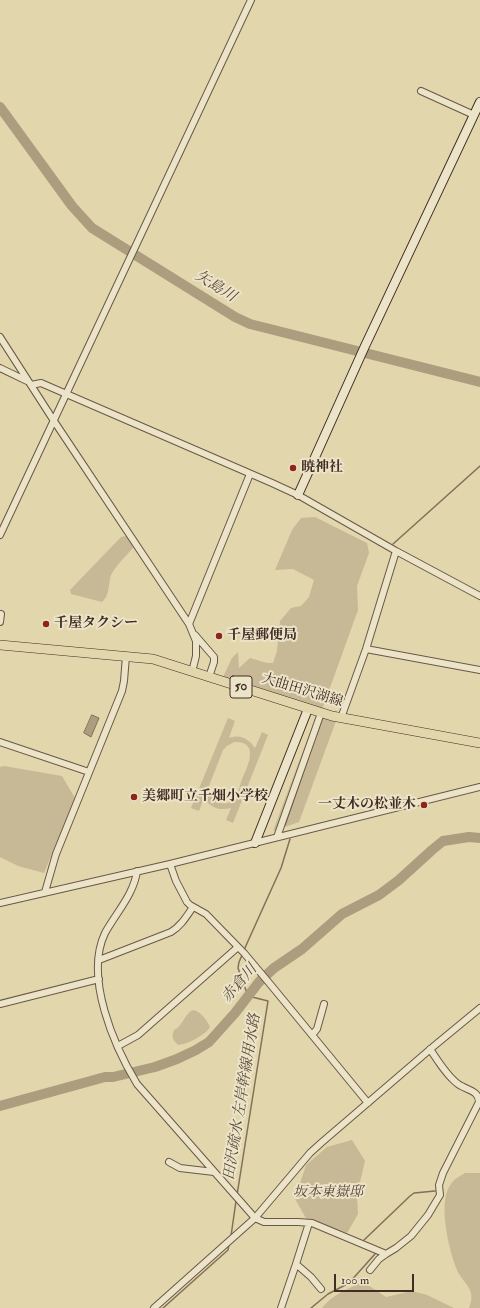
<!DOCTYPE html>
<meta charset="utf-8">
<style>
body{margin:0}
#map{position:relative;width:480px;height:1308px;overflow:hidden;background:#e2d6ac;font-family:"IM FELL Double Pica",serif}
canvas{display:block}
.scale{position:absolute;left:334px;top:1274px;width:80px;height:18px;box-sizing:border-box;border:2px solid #422d24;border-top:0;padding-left:5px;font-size:12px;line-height:14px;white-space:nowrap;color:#422d24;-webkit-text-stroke:3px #ece4c9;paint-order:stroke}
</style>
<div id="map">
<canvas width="480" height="1308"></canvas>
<div class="scale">100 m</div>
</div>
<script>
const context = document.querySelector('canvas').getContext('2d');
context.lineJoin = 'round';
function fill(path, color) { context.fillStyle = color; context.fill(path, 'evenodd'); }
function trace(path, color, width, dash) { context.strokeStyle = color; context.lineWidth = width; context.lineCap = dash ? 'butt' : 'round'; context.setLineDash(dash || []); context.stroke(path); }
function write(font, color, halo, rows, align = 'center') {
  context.font = font + ' "IM FELL Double Pica","Noto Serif JP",serif'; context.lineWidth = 4; context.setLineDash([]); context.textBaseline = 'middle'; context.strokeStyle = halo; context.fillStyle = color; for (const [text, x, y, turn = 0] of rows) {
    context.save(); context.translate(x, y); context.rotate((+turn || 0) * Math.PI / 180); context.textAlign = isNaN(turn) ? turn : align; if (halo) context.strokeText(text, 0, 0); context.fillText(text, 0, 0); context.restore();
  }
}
fill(new Path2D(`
 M 315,517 L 367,543 L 369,553 L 357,586 L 358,610 L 322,710 L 223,677 L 232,658 L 238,652 L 239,668 L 250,658 L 267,663 L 273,663 L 277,651 L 280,621 L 291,608 L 301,606 L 309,597 L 314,580 L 293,569 L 275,570 L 292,530 L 301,518 Z
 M 126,536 L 134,546 L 133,548 C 126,556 116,565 111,575 C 108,585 110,595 102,602 L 71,594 L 70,590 L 121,537 Z
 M 316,716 L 336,721 L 299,822 L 273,831 Z
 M 228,718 L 235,721 L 229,738 C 240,734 248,738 255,748 L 262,732 L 268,735 L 233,823 L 226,820 L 231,808 C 219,811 211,808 204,798 L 199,811 L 191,808 ZM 234,742 C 260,741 248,766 242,779 C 240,785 238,794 234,799 C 223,810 208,799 209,786 L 223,750 L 227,746 Z
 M 4,766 L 62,776 L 75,798 L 44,873 L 18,866 L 0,857 L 0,767 Z
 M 193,1010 C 200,1011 207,1020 210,1027 C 207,1034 186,1045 178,1045 C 173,1040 171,1037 174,1030 C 183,1026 184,1014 193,1010 Z
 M 352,1140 L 365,1161 L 357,1195 L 358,1214 L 347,1233 L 307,1220 L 295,1199 L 306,1165 L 327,1147 Z
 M 465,1173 L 480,1173 L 480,1308 L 469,1308 C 477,1289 464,1285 457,1270 C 449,1251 437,1201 451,1184 C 454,1179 460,1176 465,1173 Z
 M 360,1283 L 368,1285 L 386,1297 L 412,1291 L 427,1295 L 454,1308 L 322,1308 C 332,1295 346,1290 360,1283 Z`), '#c7b995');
const water = new Path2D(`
 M 92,715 L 99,718 L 91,737 L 84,733 Z`);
fill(water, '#ac9d7e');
trace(water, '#82705a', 1);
trace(new Path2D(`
 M 393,544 L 480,466
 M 316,736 L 322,719
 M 285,825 L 314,741
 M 244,950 L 281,868 L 290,839
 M 472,1122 L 480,1107
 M 237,1195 L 268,1001 L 248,996 L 238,968 L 239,962 L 243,953
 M 231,1236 L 236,1201
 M 364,1240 L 410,1196 L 414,1193 L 435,1191
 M 163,1308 L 228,1250 L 229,1244
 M 311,1308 L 328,1294 L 349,1283 L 375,1254`), '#82705a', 1.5);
trace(new Path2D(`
 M 0,107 L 72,206 L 92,228 L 235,317 L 250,324 L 480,382
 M 0,1106 L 105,1077 L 113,1077 L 155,1067 L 177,1059 L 196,1050 L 209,1042 L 235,1013 L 259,982 L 274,968 L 302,949 L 342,914 L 379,895 L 399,880 L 432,850 L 443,841 L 469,837 L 480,838`), '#ac9d7e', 10);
const street = new Path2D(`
 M 421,91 L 474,115
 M 0,337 L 54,421 L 189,624 L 196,641 L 196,656 L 192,672
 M 0,368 L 27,381
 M 31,385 L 41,383 L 272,483 L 298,495 L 396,551 L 480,596
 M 0,535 L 251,0
 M 0,622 L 1,614
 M 189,624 L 250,474
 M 195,635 L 214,657 L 214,662 L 209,677
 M 366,649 L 480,670
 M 341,718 L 366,649 L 396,551
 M 0,742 L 89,772
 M 277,837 L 321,713
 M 170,864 L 176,881 L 187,902 L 190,905 L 206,914 L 244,953 L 270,984 L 368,1103
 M 137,871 C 134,894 116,913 105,933 C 84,977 114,1046 137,1084 L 255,1218 L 264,1222 L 298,1222 L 312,1223 L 386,1254 L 396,1248 L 411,1236 L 428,1215 L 440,1195 L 439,1185 L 443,1173 L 479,1102 C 479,1090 466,1090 458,1084 C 447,1076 438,1061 430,1049
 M 45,892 L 56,854 L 122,691 L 124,681 L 126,656
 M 0,903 L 170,864 L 480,787
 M 99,960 L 171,932 C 181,926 186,917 193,907
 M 0,1004 L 99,979
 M 312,1035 L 317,1029 L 324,1004
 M 118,1046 L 138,1035 L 238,947
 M 169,1162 L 180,1168 L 214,1172
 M 309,1223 L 296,1264 L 311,1277 L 321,1289
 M 370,1270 L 379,1259 L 386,1254
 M 154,1308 L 255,1218 L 310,1153 L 321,1143 L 434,1046 L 480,1008
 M 281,1308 L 296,1264`);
const secondary = new Path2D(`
 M 298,495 L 365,346 L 480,102
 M 255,843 L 308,709`);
const primary = new Path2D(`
 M 0,645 L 153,659 L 332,716 L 480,743`);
trace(street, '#6a5746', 8);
trace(secondary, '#422d24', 10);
trace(primary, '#422d24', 10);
trace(street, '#ece4c9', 6);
trace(secondary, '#ece4c9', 8);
trace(primary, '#e2d6ac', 9);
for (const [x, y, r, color] of [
 [293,468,4,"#8f2418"],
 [46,624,4,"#8f2418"],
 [219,636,4,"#8f2418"],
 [134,797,4,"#8f2418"],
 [424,805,4,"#8f2418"]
]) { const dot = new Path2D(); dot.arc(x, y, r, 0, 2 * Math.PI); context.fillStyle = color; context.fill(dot); trace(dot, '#ece4c9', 1.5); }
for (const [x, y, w] of [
 [241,687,22]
]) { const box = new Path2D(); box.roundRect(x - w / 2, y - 11, w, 22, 3); context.fillStyle = '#ece4c9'; context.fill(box); trace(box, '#422d24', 1); }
write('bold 13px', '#422d24', null, [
 ["50",241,687]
]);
write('bold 14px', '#422d24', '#ece4c9', [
 ["暁神社",301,468],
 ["千屋タクシー",54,624],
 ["千屋郵便局",227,636],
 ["美郷町立千畑小学校",142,797],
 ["一丈木の松並木",416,805,"right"]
], 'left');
write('14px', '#422d24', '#ece4c9', [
 ["大曲田沢湖線",302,691,17]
]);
write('italic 14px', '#5d493b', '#ece4c9', [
 ["坂本東嶽邸",328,1193]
]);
write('italic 15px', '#5c493a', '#ece4c9', [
 ["矢島川",215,287,32],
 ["赤倉川",240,984,-49],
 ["田沢疏水 左岸幹線用水路",243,1097,-81]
]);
</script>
